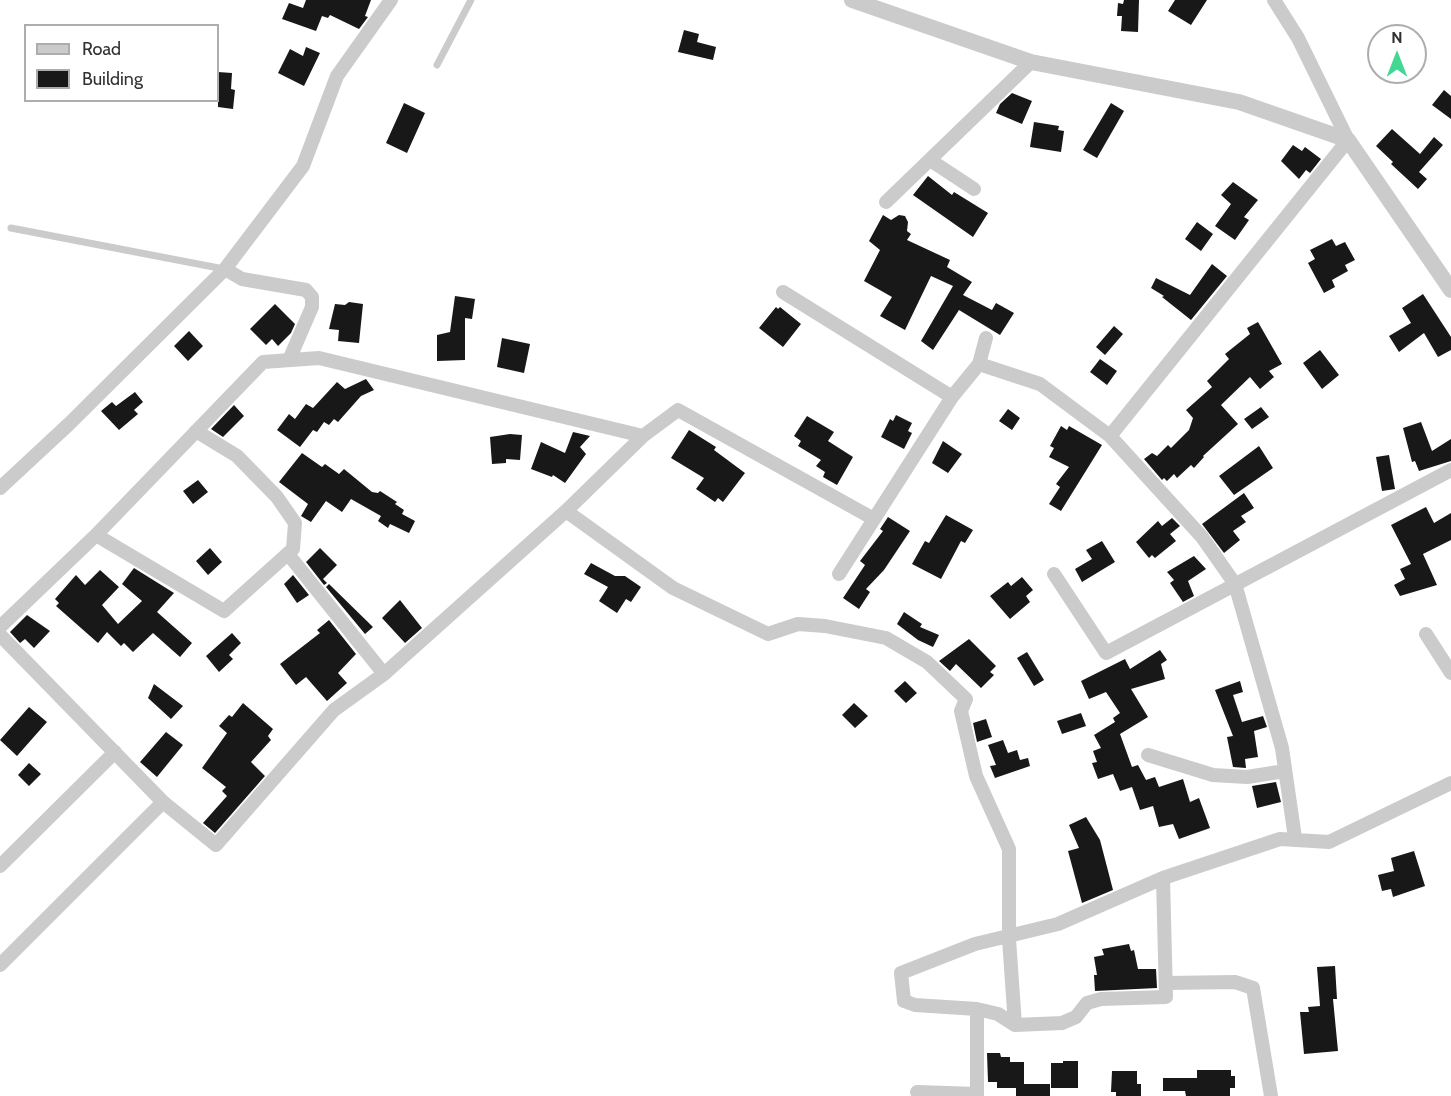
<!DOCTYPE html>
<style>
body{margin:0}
#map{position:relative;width:1451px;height:1096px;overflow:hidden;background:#fff;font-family:Cabin,sans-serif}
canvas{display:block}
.legend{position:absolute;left:24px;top:24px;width:195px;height:78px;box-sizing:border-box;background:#fff;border:2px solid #adadad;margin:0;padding:8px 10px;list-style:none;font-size:18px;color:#313131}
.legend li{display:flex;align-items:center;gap:12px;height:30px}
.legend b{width:30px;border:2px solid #adadad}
.north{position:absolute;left:1367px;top:24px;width:60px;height:60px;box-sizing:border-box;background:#fff;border:2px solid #adadad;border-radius:50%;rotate:0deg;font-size:16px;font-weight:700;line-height:24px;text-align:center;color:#313131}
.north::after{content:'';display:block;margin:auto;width:21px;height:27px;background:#42d894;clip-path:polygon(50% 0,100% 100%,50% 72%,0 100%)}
</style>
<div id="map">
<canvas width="1451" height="1096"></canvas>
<ul class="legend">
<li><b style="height:8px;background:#cbcbcb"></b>Road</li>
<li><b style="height:16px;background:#181818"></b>Building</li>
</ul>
<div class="north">N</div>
</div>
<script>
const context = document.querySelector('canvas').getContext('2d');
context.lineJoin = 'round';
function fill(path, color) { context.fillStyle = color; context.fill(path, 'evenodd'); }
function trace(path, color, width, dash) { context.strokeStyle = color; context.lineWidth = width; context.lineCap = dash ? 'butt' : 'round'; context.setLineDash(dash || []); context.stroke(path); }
fill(new Path2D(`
 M 306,0 L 371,0 L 365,16 L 368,17 L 359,29 L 330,15 L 328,18 L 322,16 L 316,31 L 282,19 L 289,3 L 303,8 Z
 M 1124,0 L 1139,0 L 1138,32 L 1121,31 L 1122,16 L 1117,16 L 1118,3 L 1123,4 Z
 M 1175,0 L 1207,0 L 1191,25 L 1168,11 Z
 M 684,30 L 699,34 L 697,42 L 716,47 L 713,60 L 678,52 Z
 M 306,47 L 320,53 L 304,86 L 278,73 L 290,49 L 303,56 Z
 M 218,72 L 232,73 L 231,89 L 235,90 L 233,109 L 218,107 Z
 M 1444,90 L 1451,96 L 1451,119 L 1432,105 Z
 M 1012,93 L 1032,101 L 1022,124 L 996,113 L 1000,104 Z
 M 404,103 L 425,113 L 407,153 L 386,143 Z
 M 1111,103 L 1124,111 L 1097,158 L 1083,150 Z
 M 1034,122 L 1059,126 L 1058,130 L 1064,131 L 1061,152 L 1030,147 Z
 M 1392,129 L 1420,154 L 1434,137 L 1443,145 L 1419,172 L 1427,179 L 1418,189 L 1391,164 L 1393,162 L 1376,146 Z
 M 1293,145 L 1302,151 L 1305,147 L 1321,159 L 1310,173 L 1306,170 L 1299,179 L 1281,161 Z
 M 928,176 L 952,195 L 954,192 L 988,213 L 973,237 L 913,195 Z
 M 1233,182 L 1258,200 L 1244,217 L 1249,220 L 1235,240 L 1215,226 L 1231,204 L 1221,195 Z
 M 883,215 L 891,220 L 899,215 L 905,216 L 908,222 L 907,231 L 911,234 L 907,240 L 950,260 L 947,267 L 972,282 L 963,295 L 992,310 L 996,303 L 1014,313 L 1000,335 L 959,310 L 933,350 L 921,341 L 953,286 L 931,276 L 905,330 L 880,316 L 892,297 L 864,281 L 880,250 L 869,241 Z
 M 1197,222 L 1213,234 L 1201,251 L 1185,239 Z
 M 1332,239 L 1336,246 L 1345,242 L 1355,260 L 1345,265 L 1348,271 L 1332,280 L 1335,287 L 1324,293 L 1308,263 L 1315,259 L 1310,250 Z
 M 1212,264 L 1227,276 L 1191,320 L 1162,297 L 1164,296 L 1151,288 L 1156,278 L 1190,295 Z
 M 1423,294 L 1451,337 L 1451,350 L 1438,357 L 1424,333 L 1399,352 L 1389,336 L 1411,323 L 1402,308 Z
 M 455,296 L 475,299 L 472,319 L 465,318 L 465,360 L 437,361 L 437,335 L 450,332 Z
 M 349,302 L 363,304 L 359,343 L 338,341 L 339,330 L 329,329 L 335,304 L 345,305 Z
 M 275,304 L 295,324 L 291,333 L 278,346 L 272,339 L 266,345 L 250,329 Z
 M 776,307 L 778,309 L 780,307 L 801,324 L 783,347 L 759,328 Z
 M 1258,322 L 1282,364 L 1269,371 L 1274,377 L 1260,389 L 1250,377 L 1221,405 L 1238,424 L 1203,456 L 1204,457 L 1194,468 L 1191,465 L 1177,478 L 1174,474 L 1167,481 L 1164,478 L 1162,480 L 1144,459 L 1152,453 L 1157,456 L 1168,445 L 1171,448 L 1189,430 L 1193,418 L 1186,410 L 1212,387 L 1207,381 L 1229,359 L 1225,354 L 1250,334 L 1247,328 Z
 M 1114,326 L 1123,334 L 1105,355 L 1096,347 Z
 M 189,331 L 203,346 L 188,361 L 174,346 Z
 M 502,338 L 530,344 L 524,373 L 497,367 Z
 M 1320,350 L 1339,375 L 1322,389 L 1303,363 Z
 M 1100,359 L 1117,371 L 1107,385 L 1090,372 Z
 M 366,379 L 374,390 L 361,396 L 338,422 L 334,419 L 329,425 L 324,422 L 317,432 L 313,430 L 300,447 L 277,430 L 289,414 L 295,419 L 306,404 L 313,408 L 337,382 L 345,389 Z
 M 135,392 L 143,402 L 134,410 L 138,414 L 119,430 L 101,411 L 112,402 L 116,406 Z
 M 234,405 L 244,416 L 223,437 L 211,429 Z
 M 1261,407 L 1269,417 L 1252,429 L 1244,419 Z
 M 1008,409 L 1020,418 L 1012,430 L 999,421 Z
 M 896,415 L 912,423 L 908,431 L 912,433 L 904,449 L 881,437 L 890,419 L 893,421 Z
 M 807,416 L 834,432 L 828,441 L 853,457 L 837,485 L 823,477 L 825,472 L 816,466 L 821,460 L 798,446 L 801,441 L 794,436 Z
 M 1421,422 L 1432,451 L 1451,439 L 1451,461 L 1419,471 L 1415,461 L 1412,462 L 1403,428 Z
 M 1061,426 L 1067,430 L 1069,426 L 1102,445 L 1061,511 L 1049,504 L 1060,487 L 1056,484 L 1069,467 L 1049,457 L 1054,448 L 1050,446 Z
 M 689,430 L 716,447 L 714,450 L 745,473 L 723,502 L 718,498 L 715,502 L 696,489 L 704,478 L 671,458 Z
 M 573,432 L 590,436 L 580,447 L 586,454 L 565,483 L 553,475 L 552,477 L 531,469 L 541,442 L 565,453 Z
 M 510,434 L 522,435 L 520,460 L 506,459 L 506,463 L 492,464 L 490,437 Z
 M 943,441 L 962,454 L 948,473 L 932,463 Z
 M 1259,446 L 1273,468 L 1234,495 L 1219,476 Z
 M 302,453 L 322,467 L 325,464 L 339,474 L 344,469 L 372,492 L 378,493 L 380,491 L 397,502 L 395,504 L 404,510 L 402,514 L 415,521 L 409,533 L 390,524 L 388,528 L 378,521 L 381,516 L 351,499 L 342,512 L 326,501 L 311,522 L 301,516 L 308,504 L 279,482 Z
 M 1389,455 L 1395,489 L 1382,491 L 1376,457 Z
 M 198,480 L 208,492 L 193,504 L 183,491 Z
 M 1244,493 L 1254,508 L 1241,516 L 1246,522 L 1233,531 L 1240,540 L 1224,553 L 1202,524 Z
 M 1426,507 L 1434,523 L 1451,513 L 1451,540 L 1423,554 L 1437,585 L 1400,596 L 1394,585 L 1405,579 L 1400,569 L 1411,564 L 1391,525 Z
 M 946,515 L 973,530 L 965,543 L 961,541 L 941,579 L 912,564 L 925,541 L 929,543 Z
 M 888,517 L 910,531 L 884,570 L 866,589 L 870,592 L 859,609 L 843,598 L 865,565 L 860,561 L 883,531 L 880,529 Z
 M 1172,518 L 1180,526 L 1170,534 L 1176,541 L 1155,558 L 1152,555 L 1149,558 L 1136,542 L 1158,521 L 1162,526 Z
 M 1102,541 L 1115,562 L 1082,582 L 1075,569 L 1092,559 L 1086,550 Z
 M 210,548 L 222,562 L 208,575 L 196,561 Z
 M 320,548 L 337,565 L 323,579 L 327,583 L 324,585 L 306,562 Z
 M 1194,556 L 1206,569 L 1188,581 L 1194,596 L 1183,602 L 1170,583 L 1174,580 L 1167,572 Z
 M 591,563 L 615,576 L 625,576 L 641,587 L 631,602 L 626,599 L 617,613 L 599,601 L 608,587 L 584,574 Z
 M 134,568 L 174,593 L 157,612 L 192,643 L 180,657 L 153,633 L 133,652 L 124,643 L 121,646 L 107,632 L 98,643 L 56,606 L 59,603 L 55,599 L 76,575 L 85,585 L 100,570 L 119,587 L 102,605 L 118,624 L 142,601 L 122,584 Z
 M 293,575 L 309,595 L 297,603 L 284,584 Z
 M 1022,577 L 1033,590 L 1026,596 L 1030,602 L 1010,619 L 990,596 L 1008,582 L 1011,586 Z
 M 329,584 L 373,627 L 365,634 L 326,587 Z
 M 400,600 L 422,628 L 405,643 L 382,618 Z
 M 904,612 L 922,624 L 920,627 L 939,635 L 933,647 L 918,640 L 897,624 Z
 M 27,615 L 50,631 L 34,648 L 25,639 L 20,643 L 10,632 Z
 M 329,620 L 356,654 L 338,673 L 347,683 L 327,701 L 306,677 L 296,685 L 280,664 L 320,633 L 317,630 Z
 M 232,633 L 241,643 L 229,655 L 233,659 L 219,672 L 206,656 Z
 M 969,639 L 996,666 L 990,672 L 994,675 L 981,688 L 956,664 L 950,671 L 939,661 Z
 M 1160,650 L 1167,660 L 1161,664 L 1165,679 L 1131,689 L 1148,717 L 1120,734 L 1132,767 L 1138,765 L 1146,780 L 1155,777 L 1159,787 L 1183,779 L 1190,802 L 1199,798 L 1210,828 L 1179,839 L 1173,824 L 1159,827 L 1153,806 L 1140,810 L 1132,787 L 1120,791 L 1113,774 L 1098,779 L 1092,763 L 1097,762 L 1093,751 L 1101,748 L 1094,735 L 1115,722 L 1113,718 L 1120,713 L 1106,692 L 1089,699 L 1081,681 L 1125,659 L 1130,669 Z
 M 1027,652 L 1044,680 L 1034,686 L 1017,658 Z
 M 905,681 L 917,693 L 906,703 L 894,691 Z
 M 1240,681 L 1243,692 L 1233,695 L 1242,722 L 1263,716 L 1267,727 L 1254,731 L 1258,757 L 1245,759 L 1246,768 L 1233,767 L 1227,737 L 1233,736 L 1215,690 Z
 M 154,684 L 183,706 L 171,719 L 148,698 Z
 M 243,703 L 273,729 L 268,736 L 271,740 L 251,762 L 265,776 L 215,833 L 203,823 L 227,796 L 222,791 L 226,787 L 202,768 L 227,733 L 219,726 L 229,715 L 232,717 Z
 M 854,703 L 868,716 L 855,728 L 842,715 Z
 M 29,707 L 47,722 L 17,756 L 0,740 Z
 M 1081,713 L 1086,726 L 1062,734 L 1057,721 Z
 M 986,719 L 992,737 L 977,742 L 973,723 Z
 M 166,732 L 183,745 L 157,777 L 140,762 Z
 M 1003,740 L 1008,753 L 1017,750 L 1020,760 L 1028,758 L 1030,766 L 995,778 L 990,766 L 996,765 L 988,745 Z
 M 29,763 L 41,774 L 29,786 L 18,775 Z
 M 1276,782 L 1281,802 L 1257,808 L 1252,786 Z
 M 1086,817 L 1100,840 L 1113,890 L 1082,903 L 1068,851 L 1079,848 L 1069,825 Z
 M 1414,851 L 1425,886 L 1393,897 L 1391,889 L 1382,891 L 1378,875 L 1394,871 L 1391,858 Z
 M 1129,944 L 1131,951 L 1134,950 L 1138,969 L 1156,969 L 1157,988 L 1095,991 L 1094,975 L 1097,975 L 1094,957 L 1104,955 L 1102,949 Z
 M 1335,966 L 1337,999 L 1333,999 L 1338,1051 L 1304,1054 L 1300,1012 L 1309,1012 L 1308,1007 L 1320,1006 L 1317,967 Z
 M 987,1053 L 1000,1053 L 1001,1057 L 1010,1057 L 1010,1062 L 1024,1062 L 1024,1084 L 1050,1084 L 1050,1096 L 1016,1096 L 1016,1088 L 997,1088 L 997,1082 L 988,1082 Z
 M 1063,1061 L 1078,1061 L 1078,1088 L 1051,1088 L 1051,1063 L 1063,1063 Z
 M 1197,1070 L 1231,1070 L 1231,1076 L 1235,1076 L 1235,1088 L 1230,1088 L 1230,1096 L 1186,1096 L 1185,1091 L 1163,1091 L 1163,1078 L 1197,1078 Z
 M 1112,1071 L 1137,1071 L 1137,1084 L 1141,1084 L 1141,1096 L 1116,1096 L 1116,1092 L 1111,1092 Z`), '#181818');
trace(new Path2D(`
 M 437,65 L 471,0
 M 11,228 L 224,269`), '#cbcbcb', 7);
trace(new Path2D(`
 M 930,160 L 974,189
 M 886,202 L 1031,62
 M 225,269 L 242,279 L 306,290 L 312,297 L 312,307 L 289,360
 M 783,292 L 952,397
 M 979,364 L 1040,384 L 1110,436 L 1202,537 L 1235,584 L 1282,748 L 1295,838
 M 1110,436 L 1348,140 L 1298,38 L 1274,0
 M 0,488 L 69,424 L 225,269 L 303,166 L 337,76 L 391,0
 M 566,511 L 673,588 L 768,634 L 798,624 L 825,626 L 886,638 L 927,662 L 966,699 L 961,711 L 976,776 L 1009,849 L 1009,939 L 1015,1025
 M 96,535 L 224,611 L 293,549 L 295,523 L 277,497 L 237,456 L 196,431
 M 288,554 L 384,674
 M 839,574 L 952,397 L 979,364 L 986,338
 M 1054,574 L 1106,653 L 1451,470
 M 0,627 L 96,535 L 263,362 L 319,358 L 643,436
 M 1426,634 L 1451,673
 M 0,635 L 163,802 L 216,845 L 334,710 L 384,674 L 566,511 L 643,436 L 678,410 L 874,519
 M 1148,755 L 1213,775 L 1247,777 L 1285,771
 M 0,866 L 115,752
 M 1163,878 L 1166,997 L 1101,999 L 1087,1003 L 1076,1017 L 1062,1023 L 1015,1025 L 998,1014 L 977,1009 L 915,1005 L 904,1001 L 901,973 L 975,944 L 1058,924 L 1163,878 L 1280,839 L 1329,842 L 1451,783
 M 0,965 L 163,802
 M 1166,983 L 1235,982 L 1253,988 L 1271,1096
 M 917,1092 L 977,1094 L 977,1009`), '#cbcbcb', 14);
trace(new Path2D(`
 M 852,0 L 1031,62 L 1239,102 L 1348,140 L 1451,290`), '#cbcbcb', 16);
</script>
